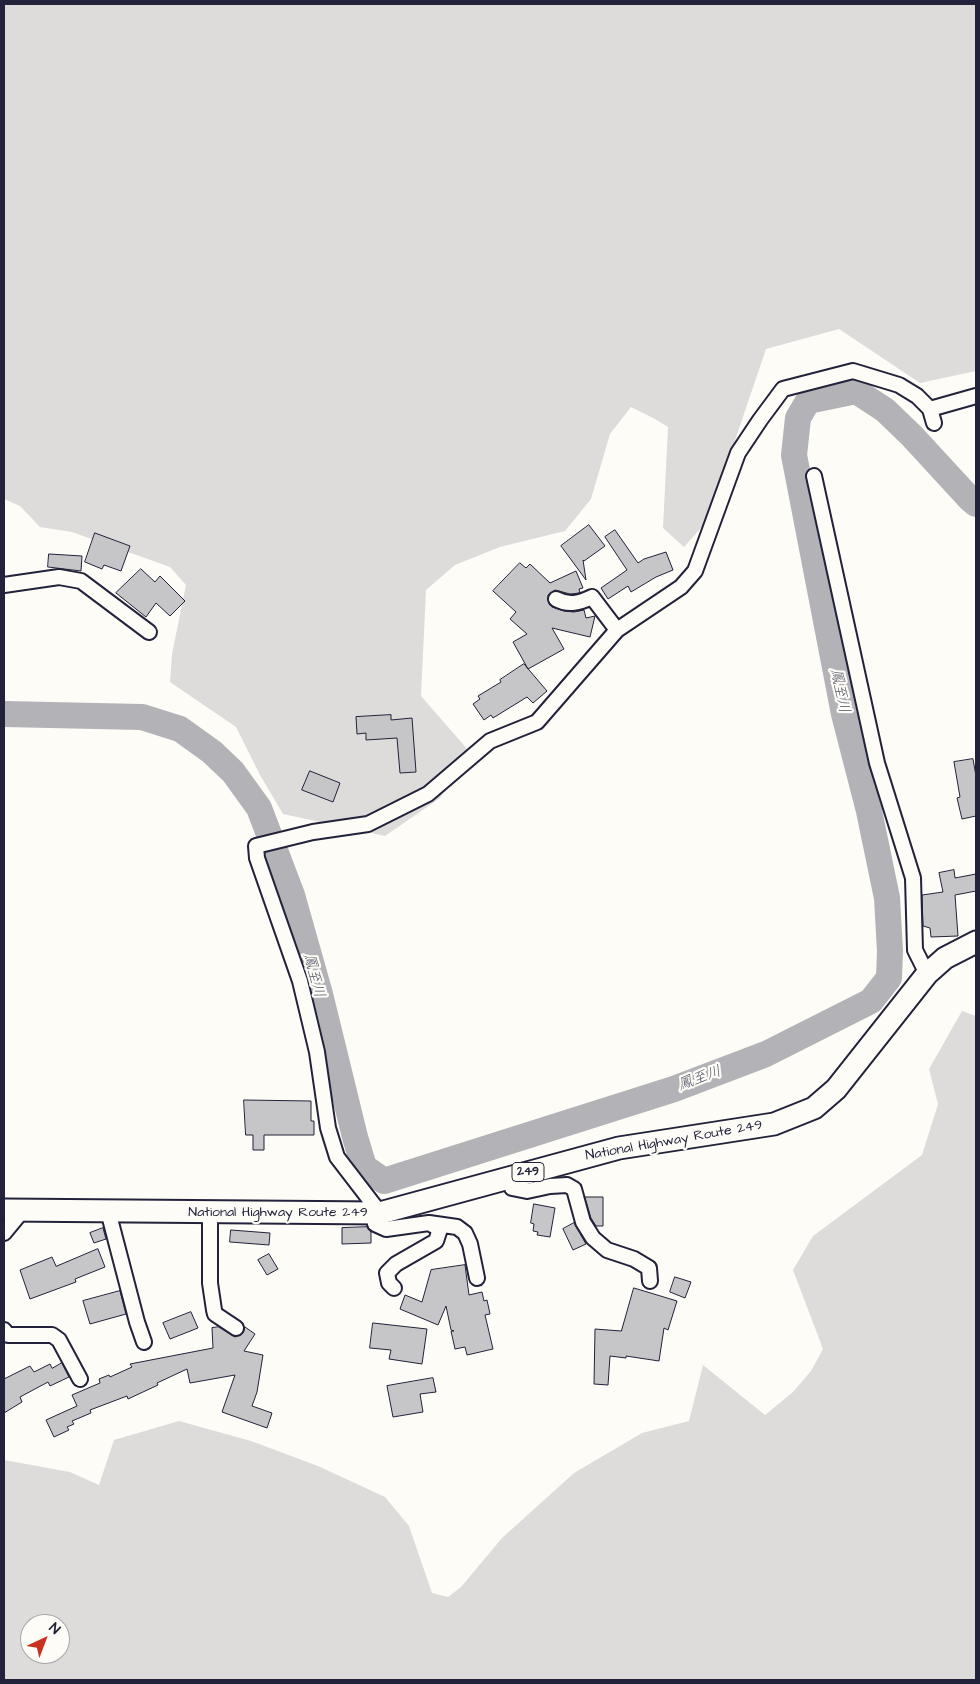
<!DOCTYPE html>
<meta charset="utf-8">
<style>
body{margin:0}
#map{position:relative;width:980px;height:1684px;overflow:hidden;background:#fdfcf7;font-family:"Architects Daughter",sans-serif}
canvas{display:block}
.frame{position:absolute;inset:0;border:5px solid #22223b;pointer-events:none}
.north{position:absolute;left:20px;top:1614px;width:50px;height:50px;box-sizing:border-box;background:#fdfcf7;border:1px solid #a5a5ac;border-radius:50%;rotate:43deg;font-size:14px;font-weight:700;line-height:20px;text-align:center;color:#22223b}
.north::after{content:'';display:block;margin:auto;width:18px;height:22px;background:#c8321e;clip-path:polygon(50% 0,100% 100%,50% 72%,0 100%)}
</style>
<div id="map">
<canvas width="980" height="1684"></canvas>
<div class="frame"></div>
<div class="north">N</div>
</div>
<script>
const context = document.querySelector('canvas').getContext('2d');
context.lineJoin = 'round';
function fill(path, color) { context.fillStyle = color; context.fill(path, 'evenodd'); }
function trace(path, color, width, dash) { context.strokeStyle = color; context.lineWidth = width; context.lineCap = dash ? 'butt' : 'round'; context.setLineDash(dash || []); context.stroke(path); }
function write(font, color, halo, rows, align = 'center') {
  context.font = font + ' "Architects Daughter","Klee One",sans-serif'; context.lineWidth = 4.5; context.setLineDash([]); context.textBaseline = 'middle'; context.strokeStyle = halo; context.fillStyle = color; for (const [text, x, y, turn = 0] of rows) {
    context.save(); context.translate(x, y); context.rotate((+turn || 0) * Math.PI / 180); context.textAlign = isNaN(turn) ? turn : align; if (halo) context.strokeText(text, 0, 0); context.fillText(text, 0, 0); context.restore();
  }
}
fill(new Path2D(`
 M 4,4 L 976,4 L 976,371 L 920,383 L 839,329 L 766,349 L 708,520 L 684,547 L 663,528 L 668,427 L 655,419 L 631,407 L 610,434 L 591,499 L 565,531 L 500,547 L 455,565 L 426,590 L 421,696 L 469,751 L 440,798 L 385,836 L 283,814 L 260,775 L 236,727 L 170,682 L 172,654 L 186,585 L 170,567 L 72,532 L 40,527 L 20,506 L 4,499 Z
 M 962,1011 L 976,1016 L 976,1680 L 4,1680 L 4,1460 L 70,1472 L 99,1485 L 114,1440 L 179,1421 L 251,1441 L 318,1466 L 385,1497 L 409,1526 L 432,1593 L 448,1597 L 461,1587 L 502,1538 L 574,1473 L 642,1433 L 689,1421 L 703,1365 L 765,1415 L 793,1392 L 811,1371 L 823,1349 L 793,1270 L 813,1236 L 922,1155 L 938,1104 L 929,1069 ZM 30,1624 L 60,1624 L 60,1654 L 30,1654 Z`), '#dddcdb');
trace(new Path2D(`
 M 4,714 L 142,717 L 180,729 L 212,752 L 233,772 L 259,808 L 292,895 L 320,994 L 355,1137 L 364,1167 L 384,1181 L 674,1089 L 766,1054 L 871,1001 L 889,978 L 890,951 L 887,898 L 869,811 L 844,714 L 794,455 L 798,418 L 808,401 L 856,391 L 885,410 L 912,436 L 970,499 L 976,504`), '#b2b2b7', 26);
const building = new Path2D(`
 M 589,525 L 605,546 L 584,561 L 583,560 L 586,580 L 561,546 Z
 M 615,530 L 638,563 L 644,559 L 666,552 L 673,570 L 656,577 L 631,592 L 628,586 L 608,599 L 601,588 L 627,570 L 605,537 Z
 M 95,533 L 130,546 L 121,571 L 104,565 L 102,569 L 85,562 Z
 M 49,554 L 82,556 L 81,571 L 48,567 Z
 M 520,563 L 526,568 L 530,564 L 550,583 L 576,571 L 583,588 L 579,589 L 580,593 L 570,594 L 555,590 L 548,595 L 549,604 L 552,607 L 564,611 L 574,612 L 584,610 L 586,618 L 595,616 L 590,637 L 552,628 L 564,649 L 528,669 L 513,642 L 527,634 L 510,619 L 516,612 L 493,591 Z
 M 141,569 L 155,582 L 160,576 L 185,601 L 170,616 L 156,603 L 146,617 L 116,593 Z
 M 524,664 L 547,691 L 533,703 L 527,697 L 493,718 L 491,715 L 484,720 L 473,704 L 480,699 L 478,696 L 501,682 L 500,680 Z
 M 391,715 L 391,720 L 412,718 L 416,772 L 400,773 L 397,738 L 366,740 L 366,733 L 357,734 L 356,717 Z
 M 973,759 L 976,776 L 976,816 L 962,819 L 957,798 L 960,797 L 954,762 Z
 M 310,771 L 340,783 L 333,802 L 302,790 Z
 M 954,870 L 955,878 L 976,874 L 976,891 L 955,895 L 958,936 L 931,937 L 930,928 L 923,926 L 922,895 L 943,892 L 939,873 Z
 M 244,1100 L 311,1101 L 311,1121 L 314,1121 L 314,1135 L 264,1135 L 264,1150 L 253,1150 L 253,1135 L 246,1135 Z
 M 585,1197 L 603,1197 L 603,1226 L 596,1226 L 591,1218 Z
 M 534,1204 L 555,1208 L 550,1237 L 537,1235 L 538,1232 L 533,1231 L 534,1224 L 531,1223 Z
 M 574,1223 L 586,1244 L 573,1250 L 563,1229 Z
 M 367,1227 L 371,1232 L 371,1243 L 342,1244 L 342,1228 Z
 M 103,1228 L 106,1239 L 94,1243 L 90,1233 Z
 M 231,1230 L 270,1233 L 269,1245 L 230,1242 Z
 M 98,1249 L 105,1267 L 75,1279 L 76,1282 L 30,1299 L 20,1270 L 52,1257 L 56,1266 Z
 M 269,1254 L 278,1269 L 267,1275 L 258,1260 Z
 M 465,1265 L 469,1295 L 482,1292 L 484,1301 L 487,1300 L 490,1314 L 485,1315 L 493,1349 L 467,1355 L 465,1347 L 455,1349 L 451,1331 L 454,1331 L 451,1330 L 446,1306 L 438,1325 L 400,1309 L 405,1295 L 422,1302 L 431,1270 Z
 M 675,1277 L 691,1282 L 685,1298 L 670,1292 Z
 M 634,1288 L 677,1301 L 668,1330 L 664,1328 L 659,1361 L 626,1356 L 626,1358 L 610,1356 L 608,1385 L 594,1384 L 595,1329 L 621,1331 Z
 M 120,1291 L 126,1314 L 90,1324 L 83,1301 Z
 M 191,1312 L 198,1328 L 170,1339 L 163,1323 Z
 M 373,1323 L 427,1329 L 422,1364 L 389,1359 L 391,1350 L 370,1348 Z
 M 219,1327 L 235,1337 L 243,1333 L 245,1327 L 255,1334 L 244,1351 L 263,1355 L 257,1392 L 252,1406 L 272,1413 L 267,1428 L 222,1412 L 235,1375 L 190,1383 L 187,1369 L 157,1383 L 158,1385 L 128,1399 L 127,1396 L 90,1410 L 91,1413 L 72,1421 L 74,1424 L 67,1427 L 69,1430 L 54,1437 L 46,1420 L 77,1406 L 72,1395 L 100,1383 L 99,1379 L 109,1375 L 110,1377 L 132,1367 L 130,1364 L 213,1348 L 212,1328 Z
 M 62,1363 L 69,1377 L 50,1386 L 48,1382 L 20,1397 L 22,1402 L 4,1413 L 4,1379 L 30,1366 L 34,1372 L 50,1364 L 52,1368 Z
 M 433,1378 L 436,1392 L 420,1394 L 423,1412 L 393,1417 L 387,1386 Z`);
fill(building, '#c6c6c8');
trace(building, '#22223b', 1);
const minor = new Path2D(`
 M 934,423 L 930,409 L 976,396
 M 814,476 L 877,763 L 913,878 L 915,950 L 927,974
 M 4,585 L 59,577 L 81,581 L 149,632
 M 556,599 C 569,606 579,603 592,597 L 617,630
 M 509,1177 L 512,1188 L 527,1191 L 550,1186 L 567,1185 L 574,1189 L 583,1222 L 593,1238 L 607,1250 L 634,1259 L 649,1268 L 650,1281
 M 108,1211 L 137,1322 L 144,1342
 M 210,1213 L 210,1283 L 214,1310 L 215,1314 L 236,1328
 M 373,1213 L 375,1224 L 386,1229 L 429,1223 L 457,1227 L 465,1233 L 470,1244 L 477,1278
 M 380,1213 L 337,1157 L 328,1128 L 317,1052 L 300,981 L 257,858 L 256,846 L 313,832 L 368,824 L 428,794 L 490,741 L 537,722 L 617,630 L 681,587 L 695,571 L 738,453 L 760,420 L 783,389 L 853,371 L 899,385 L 917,396 L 930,409
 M 4,1233 L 23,1210
 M 394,1288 L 389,1283 L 387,1273 L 396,1264 L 436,1241 L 440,1229 L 429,1223
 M 4,1330 L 8,1335 L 52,1335 L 59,1340 L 80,1379`);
const highway = new Path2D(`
 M 4,1210 L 380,1213 L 619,1148 L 774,1124 L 814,1108 L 836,1089 L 927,974 L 945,958 L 976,942`);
trace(minor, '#22223b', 18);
trace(highway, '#22223b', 25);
trace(minor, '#fdfcf7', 14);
trace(highway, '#fdfcf7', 21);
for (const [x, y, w] of [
 [528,1172,32]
]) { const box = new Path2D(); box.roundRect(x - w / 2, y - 9.5, w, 19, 4); context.fillStyle = '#fdfcf7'; context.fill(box); trace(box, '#22223b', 1); }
write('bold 12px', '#22223b', null, [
 ["249",528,1172]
]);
write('14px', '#22223b', '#fdfcf7', [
 ["National Highway Route 249",674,1141,-10],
 ["National Highway Route 249",278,1213]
]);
write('italic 15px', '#545466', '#fdfcf7', [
 ["鳳至川",839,691,78],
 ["鳳至川",313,976,75],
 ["鳳至川",700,1079,-20]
]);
</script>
